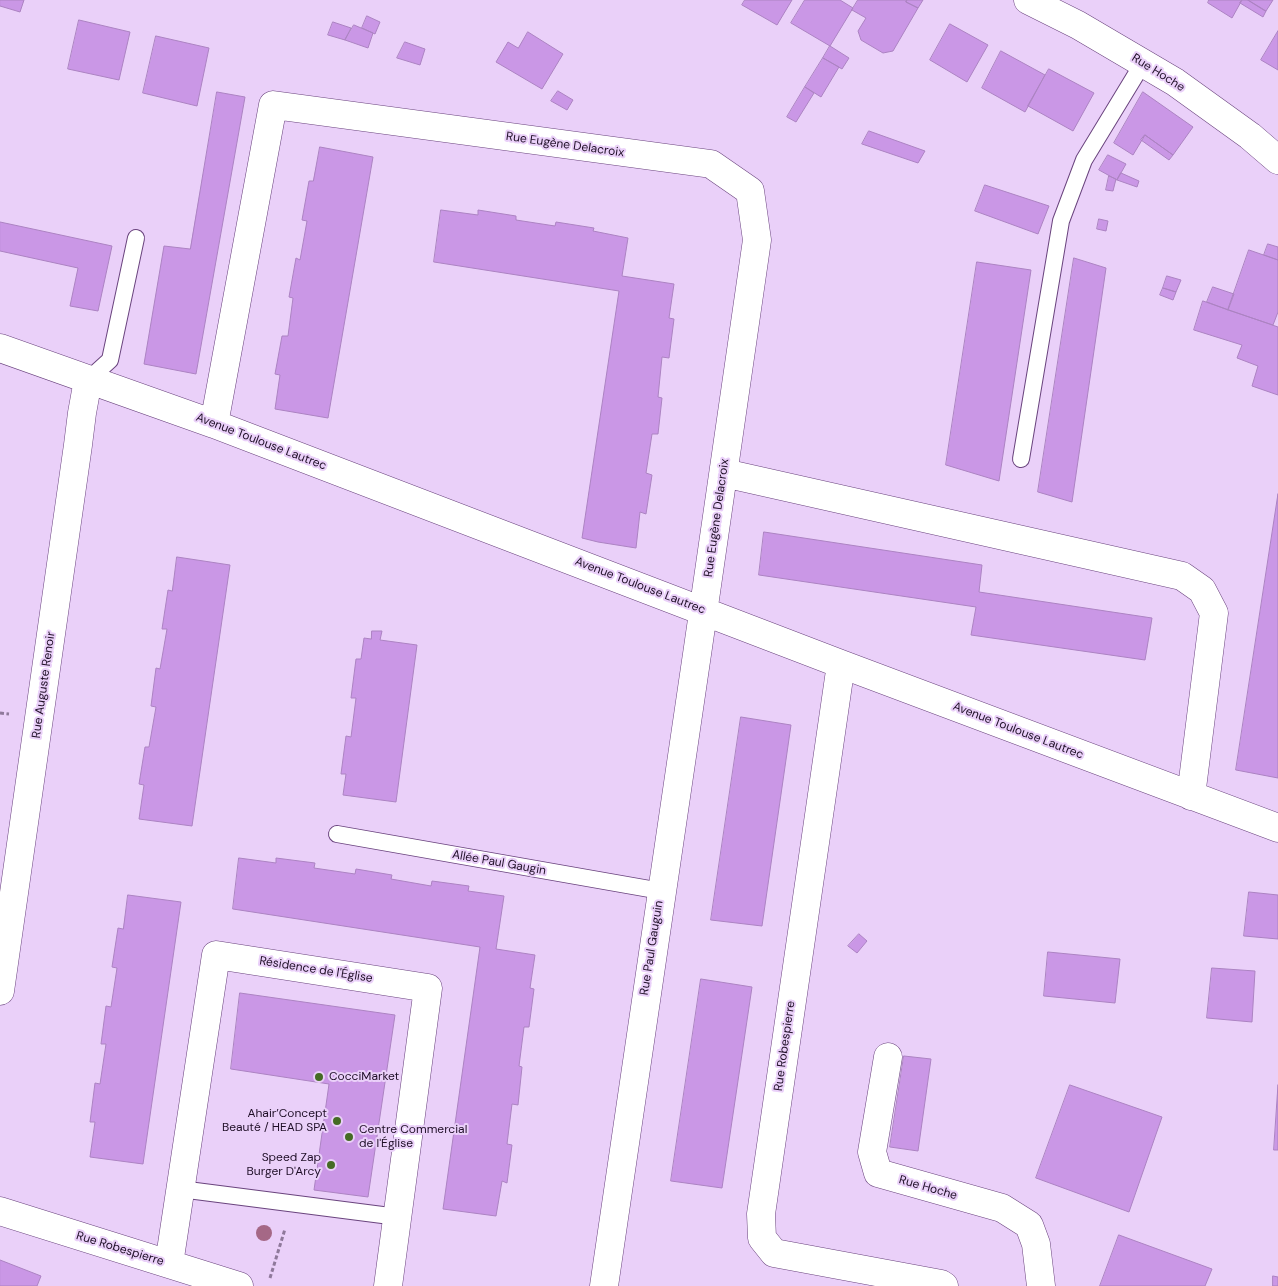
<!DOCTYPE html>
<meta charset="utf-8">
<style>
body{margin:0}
canvas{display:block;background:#ead0f9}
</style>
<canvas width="1278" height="1286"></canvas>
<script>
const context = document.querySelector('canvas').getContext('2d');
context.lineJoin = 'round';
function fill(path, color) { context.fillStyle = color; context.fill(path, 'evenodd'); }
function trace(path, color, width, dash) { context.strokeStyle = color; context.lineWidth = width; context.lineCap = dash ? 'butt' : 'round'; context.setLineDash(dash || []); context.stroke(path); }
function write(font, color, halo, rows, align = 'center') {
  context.font = font + ' "DM Sans",sans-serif'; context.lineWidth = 4; context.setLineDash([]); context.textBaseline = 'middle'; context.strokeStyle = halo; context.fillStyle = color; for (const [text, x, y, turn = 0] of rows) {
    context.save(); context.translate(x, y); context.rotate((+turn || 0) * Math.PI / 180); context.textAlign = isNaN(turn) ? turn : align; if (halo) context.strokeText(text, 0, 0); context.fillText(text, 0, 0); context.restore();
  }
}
const building = new Path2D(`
 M 0,0 L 24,0 L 20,12 L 0,6 Z
 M 745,0 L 792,0 L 777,25 L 742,5 Z
 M 805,0 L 840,0 L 853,8 L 830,46 L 791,23 Z
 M 858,0 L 907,0 L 906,2 L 918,8 L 893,51 L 883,53 L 861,40 L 858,31 L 866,18 L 852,10 Z
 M 907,0 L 923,0 L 918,8 L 906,2 Z
 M 1209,0 L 1242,0 L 1232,18 L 1208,3 Z
 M 1242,0 L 1248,0 L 1266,11 L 1263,17 L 1240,3 Z
 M 1248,0 L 1273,0 L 1266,11 Z
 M 367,16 L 380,22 L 375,34 L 362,28 Z
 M 79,20 L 130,32 L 119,80 L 68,69 Z
 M 333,22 L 351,28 L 345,40 L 328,35 Z
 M 950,24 L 988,45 L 967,82 L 930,60 Z
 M 354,25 L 373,33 L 368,48 L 345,40 Z
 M 1278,31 L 1278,70 L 1261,60 Z
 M 528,32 L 563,54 L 542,89 L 496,62 L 508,42 L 518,48 Z
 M 156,36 L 209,48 L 197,106 L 143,93 Z
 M 405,42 L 425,49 L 420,65 L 397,58 Z
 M 830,46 L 849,58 L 842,69 L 823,58 Z
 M 1001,51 L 1045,75 L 1025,112 L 982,88 Z
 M 823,58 L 839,67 L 821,97 L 805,87 Z
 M 1049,69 L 1094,93 L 1073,131 L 1028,106 Z
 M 805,87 L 814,93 L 796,122 L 787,117 Z
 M 558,91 L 573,100 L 567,110 L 551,101 Z
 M 217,92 L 245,97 L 196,374 L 144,364 L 164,246 L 190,249 Z
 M 1143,92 L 1193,127 L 1173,155 L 1145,135 L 1133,155 L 1114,143 Z
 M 869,131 L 925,151 L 918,163 L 862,144 Z
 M 1145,135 L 1173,155 L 1169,160 L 1141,140 Z
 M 320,147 L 373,157 L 328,418 L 275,409 L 280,375 L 275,374 L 282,336 L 288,336 L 293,298 L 289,297 L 296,258 L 300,260 L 307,221 L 302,220 L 309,181 L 313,181 Z
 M 1108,155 L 1126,164 L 1117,180 L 1099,170 Z
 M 1121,173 L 1139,181 L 1137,187 L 1117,180 Z
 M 1109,176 L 1116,179 L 1113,191 L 1106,190 Z
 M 985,185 L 1049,206 L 1038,234 L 975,211 Z
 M 441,210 L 478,215 L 478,210 L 516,216 L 516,220 L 555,226 L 556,222 L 594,228 L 593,231 L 628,238 L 622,276 L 674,284 L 669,318 L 674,319 L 669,358 L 662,357 L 658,397 L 662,398 L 658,434 L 652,434 L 646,473 L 652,475 L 646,514 L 640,512 L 636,548 L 598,542 L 582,538 L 619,291 L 434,262 Z
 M 1099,219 L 1108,221 L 1106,231 L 1097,229 Z
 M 0,222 L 112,246 L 98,311 L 70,306 L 78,268 L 0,251 Z
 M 1268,244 L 1278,247 L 1278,260 L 1264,255 Z
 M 1249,250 L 1278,260 L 1278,312 L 1273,325 L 1228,310 Z
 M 1074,258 L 1106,268 L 1072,502 L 1038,492 Z
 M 977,262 L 1031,270 L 999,481 L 946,465 Z
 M 1167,276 L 1181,280 L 1176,292 L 1163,288 Z
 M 1213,287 L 1234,294 L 1228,310 L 1207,302 Z
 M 1163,288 L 1176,292 L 1173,300 L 1160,295 Z
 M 1203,301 L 1278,327 L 1278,395 L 1252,386 L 1258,366 L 1237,358 L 1242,345 L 1194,330 Z
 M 1278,494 L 1278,778 L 1236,770 Z
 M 764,532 L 982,565 L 979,592 L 1152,618 L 1145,660 L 971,635 L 976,607 L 759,575 Z
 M 177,557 L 230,565 L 192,826 L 139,819 L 144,785 L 139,784 L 145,747 L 149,747 L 156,707 L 151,706 L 156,668 L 160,669 L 167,629 L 162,629 L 168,590 L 172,591 Z
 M 372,631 L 382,631 L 380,640 L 417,645 L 396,802 L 343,795 L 346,774 L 341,774 L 346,736 L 351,737 L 356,698 L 351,698 L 356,659 L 361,659 L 364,638 L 371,639 Z
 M 741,717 L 791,725 L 762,926 L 711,920 Z
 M 239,858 L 276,863 L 276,858 L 315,863 L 314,868 L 355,874 L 356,869 L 392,875 L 391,879 L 431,886 L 432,881 L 469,886 L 468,891 L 504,896 L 496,949 L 535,955 L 530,988 L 534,989 L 529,1027 L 524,1027 L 519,1066 L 522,1067 L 518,1105 L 512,1104 L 507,1144 L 512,1145 L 507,1183 L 502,1181 L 496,1216 L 443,1209 L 480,947 L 233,909 Z
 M 1249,892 L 1278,895 L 1278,939 L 1244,936 Z
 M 128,895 L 181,902 L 143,1164 L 90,1157 L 95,1122 L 90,1122 L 95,1083 L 100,1084 L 106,1044 L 101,1044 L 106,1006 L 111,1007 L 117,968 L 112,967 L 118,928 L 123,929 Z
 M 859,934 L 867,941 L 857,953 L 848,946 Z
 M 1048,952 L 1120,959 L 1115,1003 L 1044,996 Z
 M 1212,968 L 1255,971 L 1252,1022 L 1207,1018 Z
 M 701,979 L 752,987 L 722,1188 L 671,1181 Z
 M 240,993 L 395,1015 L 368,1197 L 314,1190 L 329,1084 L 231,1069 Z
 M 904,1056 L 931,1059 L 918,1151 L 890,1147 Z
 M 1070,1085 L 1162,1117 L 1129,1212 L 1036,1178 Z
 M 1278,1085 L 1278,1150 L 1274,1150 Z
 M 1119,1235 L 1212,1269 L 1205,1286 L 1100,1286 Z
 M 0,1260 L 41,1276 L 37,1286 L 0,1286 Z
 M 1273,1276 L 1278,1277 L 1278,1286 L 1273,1286 Z`);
fill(building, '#ca97e6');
trace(building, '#ac83c2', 1);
const service = new Path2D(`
 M 88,380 L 110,360 L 136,238
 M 1021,459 L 1061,221 L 1084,160 L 1143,63
 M 337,834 L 661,891
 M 180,1189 L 398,1217`);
const minor = new Path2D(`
 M 0,348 L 214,424 L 841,664 L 1278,828
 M 214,424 L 273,105 L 711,164 L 750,191 L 757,240 C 708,589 654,937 604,1286
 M 724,473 L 1182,576 L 1202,590 L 1214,613 L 1191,796
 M 841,664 L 761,1214 L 762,1238 L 774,1253 L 941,1284 L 944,1286
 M 0,991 L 78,445 L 82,413 L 88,380
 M 888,1057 L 872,1152 L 878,1173 L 1002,1208 L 1029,1225 L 1036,1244 L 1041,1286
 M 0,1211 L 239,1286
 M 169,1264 L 216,955 L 428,988 L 388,1286`);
const tertiary = new Path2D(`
 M 1028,0 L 1078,25 L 1175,82 L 1250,136 L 1278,160`);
trace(service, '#6a447e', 18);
trace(minor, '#6a447e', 29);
trace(tertiary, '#6a447e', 29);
trace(new Path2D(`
 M 0,713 L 9,714
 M 270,1278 L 285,1229`), '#8f799b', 3, [4, 2.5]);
trace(service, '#fff', 16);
trace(minor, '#fff', 28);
trace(tertiary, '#fff', 28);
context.fillStyle = '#a56886';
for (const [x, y] of [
 [264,1233]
]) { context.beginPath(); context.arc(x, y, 8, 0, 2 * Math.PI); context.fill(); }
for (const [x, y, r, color] of [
 [319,1077,5,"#456b25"],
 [337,1121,5,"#456b25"],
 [349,1137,5,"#456b25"],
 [331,1165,5,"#456b25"]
]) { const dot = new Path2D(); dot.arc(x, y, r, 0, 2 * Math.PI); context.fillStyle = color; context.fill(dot); trace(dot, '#ead0f9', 2); }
write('12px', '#1e0e26', '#ead0f9', [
 ["Rue Hoche",1158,73,32],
 ["Rue Eugène Delacroix",565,145,8],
 ["Avenue Toulouse Lautrec",261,442,21],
 ["Rue Eugène Delacroix",717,518,-82],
 ["Avenue Toulouse Lautrec",640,586,21],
 ["Rue Auguste Renoir",44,685,-82],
 ["Avenue Toulouse Lautrec",1018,731,21],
 ["Allée Paul Gaugin",499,863,10],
 ["Rue Paul Gauguin",652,948,-81],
 ["Résidence de l'Église",316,970,9],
 ["Rue Robespierre",785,1046,-82],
 ["Rue Hoche",928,1188,16],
 ["Rue Robespierre",120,1249,17]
]);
write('12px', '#1e0e26', '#ead0f9', [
 ["CocciMarket",329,1077],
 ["Ahair’Concept",327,1114,"right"],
 ["Beauté / HEAD SPA",327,1128,"right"],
 ["Centre Commercial",359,1130],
 ["de l'Église",359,1144],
 ["Speed Zap",321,1158,"right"],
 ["Burger D'Arcy",321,1172,"right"]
], 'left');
</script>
